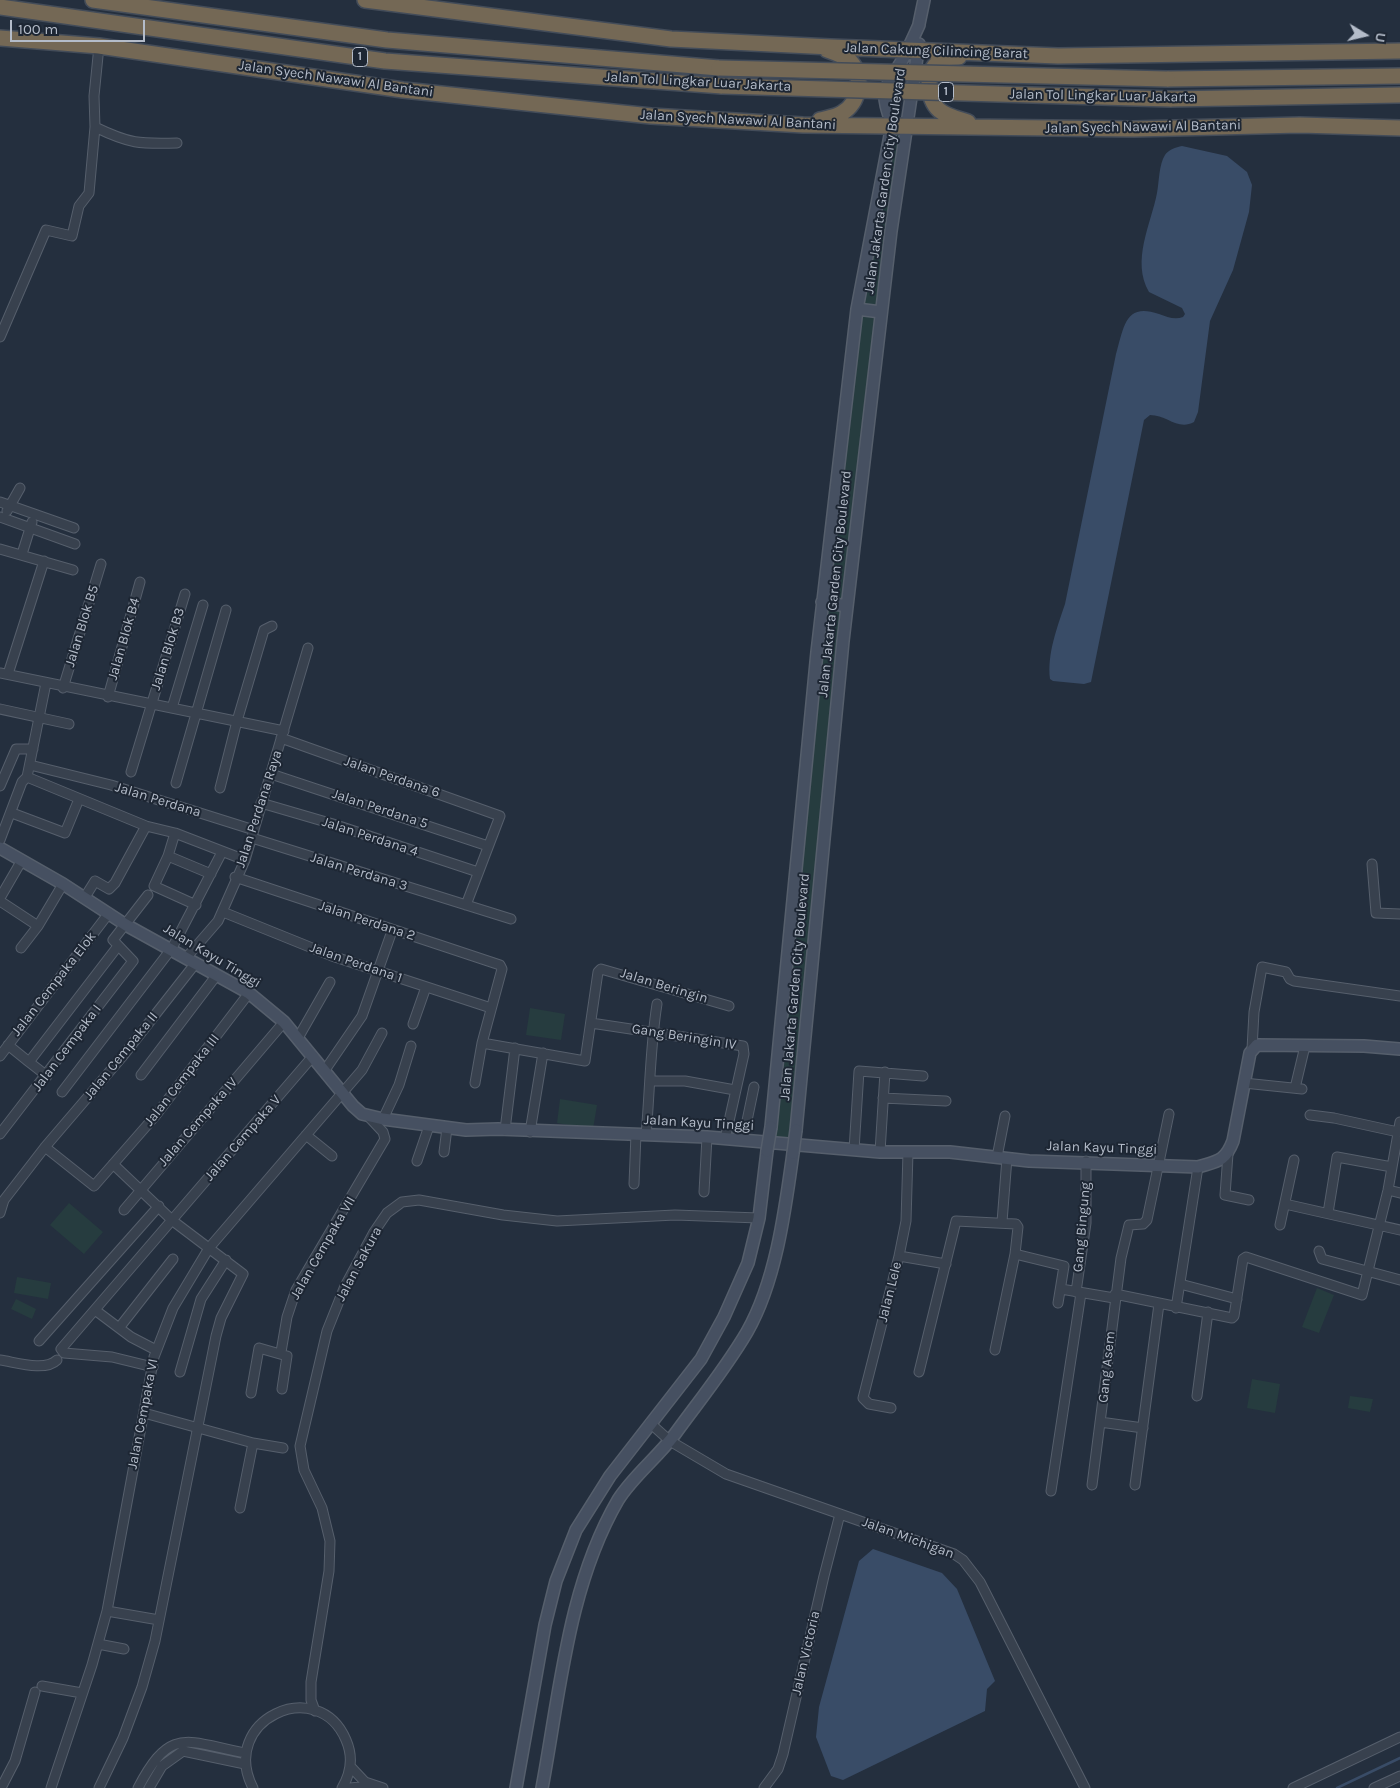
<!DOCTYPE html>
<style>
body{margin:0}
#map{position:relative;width:1400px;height:1788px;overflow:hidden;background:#242f3e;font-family:Karla,sans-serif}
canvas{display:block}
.north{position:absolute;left:1340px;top:10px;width:50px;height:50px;-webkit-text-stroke:4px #1d2633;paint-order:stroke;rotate:99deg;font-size:14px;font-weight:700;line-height:20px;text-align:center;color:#b4bcc9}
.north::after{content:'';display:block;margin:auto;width:18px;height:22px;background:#b4bcc9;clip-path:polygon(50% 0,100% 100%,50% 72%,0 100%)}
.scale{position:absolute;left:10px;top:20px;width:135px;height:22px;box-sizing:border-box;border:2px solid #b4bcc9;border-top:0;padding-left:6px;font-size:15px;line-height:18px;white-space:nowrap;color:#b4bcc9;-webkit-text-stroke:4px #1d2633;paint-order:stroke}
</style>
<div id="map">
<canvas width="1400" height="1788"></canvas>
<div class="north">U</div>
<div class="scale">100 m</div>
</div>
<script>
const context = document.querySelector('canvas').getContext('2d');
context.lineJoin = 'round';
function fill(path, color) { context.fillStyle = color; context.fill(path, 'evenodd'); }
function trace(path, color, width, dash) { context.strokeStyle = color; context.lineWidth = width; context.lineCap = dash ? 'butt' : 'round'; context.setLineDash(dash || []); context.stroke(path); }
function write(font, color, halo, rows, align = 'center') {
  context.font = font + ' Karla,sans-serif'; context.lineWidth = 4; context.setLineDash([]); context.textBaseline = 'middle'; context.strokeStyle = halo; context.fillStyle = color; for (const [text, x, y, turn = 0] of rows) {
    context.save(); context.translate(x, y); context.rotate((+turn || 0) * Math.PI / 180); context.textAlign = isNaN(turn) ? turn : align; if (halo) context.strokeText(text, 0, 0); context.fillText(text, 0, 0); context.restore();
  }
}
fill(new Path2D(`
 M 907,127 L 881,312 L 795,1142 L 769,1139 L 857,309 L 889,134 Z
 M 530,1008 L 565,1014 L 561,1040 L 526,1035 Z
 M 560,1099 L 597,1105 L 593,1129 L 557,1123 Z
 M 69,1203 L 103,1232 L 84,1254 L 50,1225 Z
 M 17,1277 L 51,1283 L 48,1299 L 14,1293 Z
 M 1317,1288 L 1334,1295 L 1319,1333 L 1302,1327 Z
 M 16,1299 L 36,1309 L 32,1319 L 11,1309 Z
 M 1252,1379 L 1280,1384 L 1275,1413 L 1247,1408 Z
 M 1350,1396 L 1373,1399 L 1370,1412 L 1348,1408 Z`), '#263c3f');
fill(new Path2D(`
 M 1182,146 L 1227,156 L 1247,172 L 1252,185 L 1249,212 L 1233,270 L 1210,321 L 1198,412 L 1194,422 C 1178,431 1167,415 1150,415 L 1144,420 L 1091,682 L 1084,684 L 1053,681 L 1050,679 C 1047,654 1057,628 1065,604 L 1116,354 C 1124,327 1125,302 1159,314 C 1167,317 1175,320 1183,317 L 1185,314 L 1182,308 L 1149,292 C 1131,261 1151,224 1157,193 C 1159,182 1159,164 1165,155 C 1168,150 1176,147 1182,146 Z
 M 873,1549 L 942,1573 L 957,1589 L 995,1681 L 987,1689 L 985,1711 L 843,1780 L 831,1776 L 816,1737 L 819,1707 L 859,1561 Z`), '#394c67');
trace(new Path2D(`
 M 1337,1788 L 1400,1758`), '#394c67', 2.5);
const street = new Path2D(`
 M 95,127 C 130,144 139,144 177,143
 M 0,337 L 46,230 L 72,236 L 79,206 L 89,193 L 95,127 L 94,96 L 99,46
 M 0,502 L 74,528
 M 7,511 L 20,488
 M 0,517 L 75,544
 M 0,549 L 73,570
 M 22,554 L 32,522
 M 0,673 L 284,731
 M 8,674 L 44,561
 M 63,688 L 101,564
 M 108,697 L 140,582
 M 172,708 L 203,605
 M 0,709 L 69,724
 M 281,738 L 500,816 L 466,905
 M 30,765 L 111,785 L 254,830
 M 131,772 L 185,594
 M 271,774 L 488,846
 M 27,777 L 146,826 L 175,833 L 245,860
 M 176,783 L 226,610
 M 0,786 L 16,749 L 33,749
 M 220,788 L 237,721 L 264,630 L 272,626
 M 261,803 L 333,824 L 478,872
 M 12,813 L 65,833 L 79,799
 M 175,833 L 168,856 L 154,886 L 196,905
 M 252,838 L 511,919
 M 0,840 L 22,782 L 27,777 L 46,683
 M 168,856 L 211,874
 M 1372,864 L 1376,913 L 1400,914
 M 235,877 L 500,965 L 502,969 L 482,1043 L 585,1061 L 598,972 L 601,969 L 729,1006
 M 85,897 L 95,881 L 109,889 L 115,883 L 146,826
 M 0,898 L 22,860
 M 0,901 L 38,926
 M 223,912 L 332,956 L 491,1008
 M 21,948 L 38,926 L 63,884
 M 186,958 L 218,921 L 245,860 L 308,648
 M 591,1023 L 743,1046 L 744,1054 L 725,1139
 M 413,1024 L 426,987
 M 298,1038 L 330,982
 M 8,1045 L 29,1062
 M 1252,1049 L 1254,1012 L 1262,967 L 1286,972 L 1290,979 L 1294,981 L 1400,996
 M 0,1056 L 109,913
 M 325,1070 L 362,1016 L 392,931
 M 141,1075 L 216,976
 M 47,1076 L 29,1062 L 118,946
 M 650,1081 L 685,1081 L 735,1090
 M 475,1083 L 482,1043
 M 1244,1083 L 1302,1089
 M 1295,1088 L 1305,1046
 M 62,1092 L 172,948 L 222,852
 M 883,1098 L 946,1101
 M 1310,1115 L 1334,1118 L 1398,1132
 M 383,1119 L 399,1085 L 411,1046
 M 505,1130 L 515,1048
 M 530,1132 L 543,1053
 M 0,1134 L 133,961 L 113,940 L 148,895
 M 306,1135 L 332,1156
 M 646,1135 C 650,1091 650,1048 657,1004
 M 743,1140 L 754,1087
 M 45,1147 L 94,1186 L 156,1115 L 249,993
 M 854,1150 L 859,1071 L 923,1076
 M 444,1152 L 447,1128
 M 880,1152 L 885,1072
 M 1228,1154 L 1225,1195 L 1249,1200
 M 997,1157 L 1005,1116
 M 417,1161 L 429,1126
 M 634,1184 L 636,1134
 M 1388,1190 L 1400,1193
 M 704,1192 L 707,1137
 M 1285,1204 L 1400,1230
 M 124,1210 L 284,1022
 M 0,1213 L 4,1200 L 45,1147 L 122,1057 L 195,964
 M 1328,1213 L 1337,1157 L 1392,1167
 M 1002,1222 L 1007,1158
 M 1280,1225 L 1294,1160
 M 1319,1251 L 1322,1259 L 1400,1280
 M 899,1256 L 946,1264
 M 1180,1284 L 1237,1299
 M 1061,1289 L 1114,1298
 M 1076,1292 L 1086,1223 L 1086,1161
 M 1115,1294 L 1232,1318 L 1234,1316 L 1243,1259 L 1246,1257 L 1362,1295 L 1388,1190 L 1400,1122
 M 1176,1308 L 1198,1167
 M 95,1310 L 131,1337 L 156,1350
 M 119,1328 L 173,1259
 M 39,1341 L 159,1206
 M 995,1350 L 1015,1254
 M 281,1352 L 287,1317 L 296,1290 L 385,1139 L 383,1132 L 368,1116
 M 0,1360 C 15,1362 45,1372 57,1360
 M 153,1367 L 112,1357 L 64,1353 L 61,1349 L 313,1056
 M 180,1372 L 201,1299 L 226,1260
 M 919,1372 L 956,1221 L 1016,1224 L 1018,1227 L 1015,1254 L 1064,1266 L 1058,1303
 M 251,1393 L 259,1348 L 287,1356 L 282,1389
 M 1197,1396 L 1208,1312
 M 891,1408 L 869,1404 L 863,1398 L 899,1256 L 906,1221 L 908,1152
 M 144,1413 L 253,1443 L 283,1448
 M 1100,1422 L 1143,1428
 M 650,1423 L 670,1441 L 726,1474 L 954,1554 L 963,1560 L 980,1582 L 1085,1788
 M 1092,1485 L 1121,1258 L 1129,1225 L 1143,1224 L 1147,1220 L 1169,1114
 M 1135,1485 L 1159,1304
 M 1051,1491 L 1081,1293
 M 240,1508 L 253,1443
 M 107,1611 L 159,1620
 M 98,1644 L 124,1649
 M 42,1686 L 82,1693
 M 315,1711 L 311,1700 L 311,1682 L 329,1571 L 330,1541 L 322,1508 L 304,1470 L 300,1446 L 327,1331 L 345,1286 L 374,1232 L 387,1213 L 402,1202 L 419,1200 L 503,1215 L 557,1221 L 675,1215 L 759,1218
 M 350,1766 L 365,1782 L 383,1788
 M 1,1788 L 15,1761 L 35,1692
 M 51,1788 L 92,1665 L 107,1611 L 154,1357 L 173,1308 L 209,1248 L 362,1070 L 382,1033
 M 99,1788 L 123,1738 L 142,1687 L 155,1641 L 216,1336 L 221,1318 L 243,1274 L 173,1221 L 113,1164
 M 138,1788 C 171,1725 186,1742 246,1753
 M 149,1788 L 162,1766 L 183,1751 L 245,1764
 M 253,1788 C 218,1720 318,1674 346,1740 C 353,1756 351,1773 342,1788
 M 350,1788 L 371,1786
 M 764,1788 L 778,1769 L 783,1754 L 824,1576 L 840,1514
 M 1293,1788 L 1400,1737
 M 1374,1788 L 1400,1776`);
const secondary = new Path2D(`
 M 919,24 L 924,0
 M 857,309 L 881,312
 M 822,602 L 847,606
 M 0,848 L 63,884 L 126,925 L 249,993 L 284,1022 L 353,1106 L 362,1114 L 383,1119 L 466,1130 L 498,1129 L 707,1137 L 880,1152 L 950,1152 L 1029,1161 L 1198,1167 C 1217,1161 1225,1162 1233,1141 L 1250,1053 L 1257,1045 L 1364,1046 L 1400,1049
 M 771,1127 L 817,652 L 857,309 L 892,125 C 881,92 882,92 900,64 C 907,52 913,38 919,25
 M 796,1130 L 843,641 L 891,231 L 919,44
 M 516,1788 L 545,1625 L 556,1581 L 576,1530 L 610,1476 L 701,1359 L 724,1317 L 748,1263 L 759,1218 L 767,1151
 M 542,1788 C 560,1692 568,1586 618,1500 C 633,1476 658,1457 675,1434 C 699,1401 726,1368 747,1332 C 776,1281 785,1211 793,1153`);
const highway = new Path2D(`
 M 93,0 L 387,40 L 719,68
 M 365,0 L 671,39 L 831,47 L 1058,56 L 1400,51
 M 0,7 L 385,61 L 722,86
 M 0,38 L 99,46 L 403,90 L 651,116 L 803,125 L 1134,129 L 1300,125 L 1400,128
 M 959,57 C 953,57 945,57 940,61 C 924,71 927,99 939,110 C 947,117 959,119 968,122
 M 1167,79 L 1400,76
 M 1170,99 L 1400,95
 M 820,120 C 827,118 836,117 842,113 C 859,104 864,76 851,62 C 844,56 836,53 827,50`);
trace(street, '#565f6c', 11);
trace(secondary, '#565f6c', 14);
trace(highway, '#434c59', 18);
trace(street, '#38414e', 9);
trace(secondary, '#465061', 11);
trace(highway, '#746855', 15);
const secondaryBridge = new Path2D(`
 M 767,1151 L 771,1127
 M 793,1153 L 796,1130`);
const highwayBridge = new Path2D(`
 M 719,68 L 1167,79
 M 722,86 L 1170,99`);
trace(secondaryBridge, '#565f6c', 14, []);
trace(highwayBridge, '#434c59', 18, []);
trace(secondaryBridge, '#465061', 11);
trace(highwayBridge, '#746855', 15);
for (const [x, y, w] of [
 [360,57,15],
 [946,92,15]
]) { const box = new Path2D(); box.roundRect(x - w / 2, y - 9.5, w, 19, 4); context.fillStyle = '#1d2633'; context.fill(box); trace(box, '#b4bcc9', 1); }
write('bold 12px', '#b4bcc9', null, [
 ["1",360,57],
 ["1",946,92]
]);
write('14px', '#b4bcc9', '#1d2633', [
 ["Jalan Cakung Cilincing Barat",936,51,2],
 ["Jalan Syech Nawawi Al Bantani",336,79,8],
 ["Jalan Tol Lingkar Luar Jakarta",698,82,3],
 ["Jalan Tol Lingkar Luar Jakarta",1103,96,1],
 ["Jalan Syech Nawawi Al Bantani",738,120,3],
 ["Jalan Syech Nawawi Al Bantani",1143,127,-1],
 ["Jalan Jakarta Garden City Boulevard",885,181,-82],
 ["Jalan Jakarta Garden City Boulevard",835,584,-84],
 ["Jalan Blok B5",82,626,-73],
 ["Jalan Blok B4",124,639,-74],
 ["Jalan Blok B3",168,649,-73],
 ["Jalan Perdana 6",392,777,19],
 ["Jalan Perdana",158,800,17],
 ["Jalan Perdana Raya",259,809,-72],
 ["Jalan Perdana 5",380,809,18],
 ["Jalan Perdana 4",370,837,18],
 ["Jalan Perdana 3",359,872,17],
 ["Jalan Perdana 2",367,921,18],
 ["Jalan Kayu Tinggi",212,956,31],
 ["Jalan Perdana 1",356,963,19],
 ["Jalan Cempaka Elok",54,984,-52],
 ["Jalan Beringin",664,986,17],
 ["Jalan Jakarta Garden City Boulevard",795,987,-85],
 ["Gang Beringin IV",684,1037,9],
 ["Jalan Cempaka I",67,1048,-53],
 ["Jalan Cempaka II",121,1056,-51],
 ["Jalan Cempaka III",182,1080,-52],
 ["Jalan Cempaka IV",198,1122,-49],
 ["Jalan Kayu Tinggi",699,1123,3],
 ["Jalan Cempaka V",243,1138,-49],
 ["Jalan Kayu Tinggi",1102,1148,2],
 ["Gang Bingung",1082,1227,-85],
 ["Jalan Cempaka VII",323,1248,-60],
 ["Jalan Sakura",359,1264,-62],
 ["Jalan Lele",890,1292,-76],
 ["Gang Asem",1107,1367,-84],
 ["Jalan Cempaka VI",143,1414,-79],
 ["Jalan Michigan",908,1538,20],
 ["Jalan Victoria",806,1653,-77]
]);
</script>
